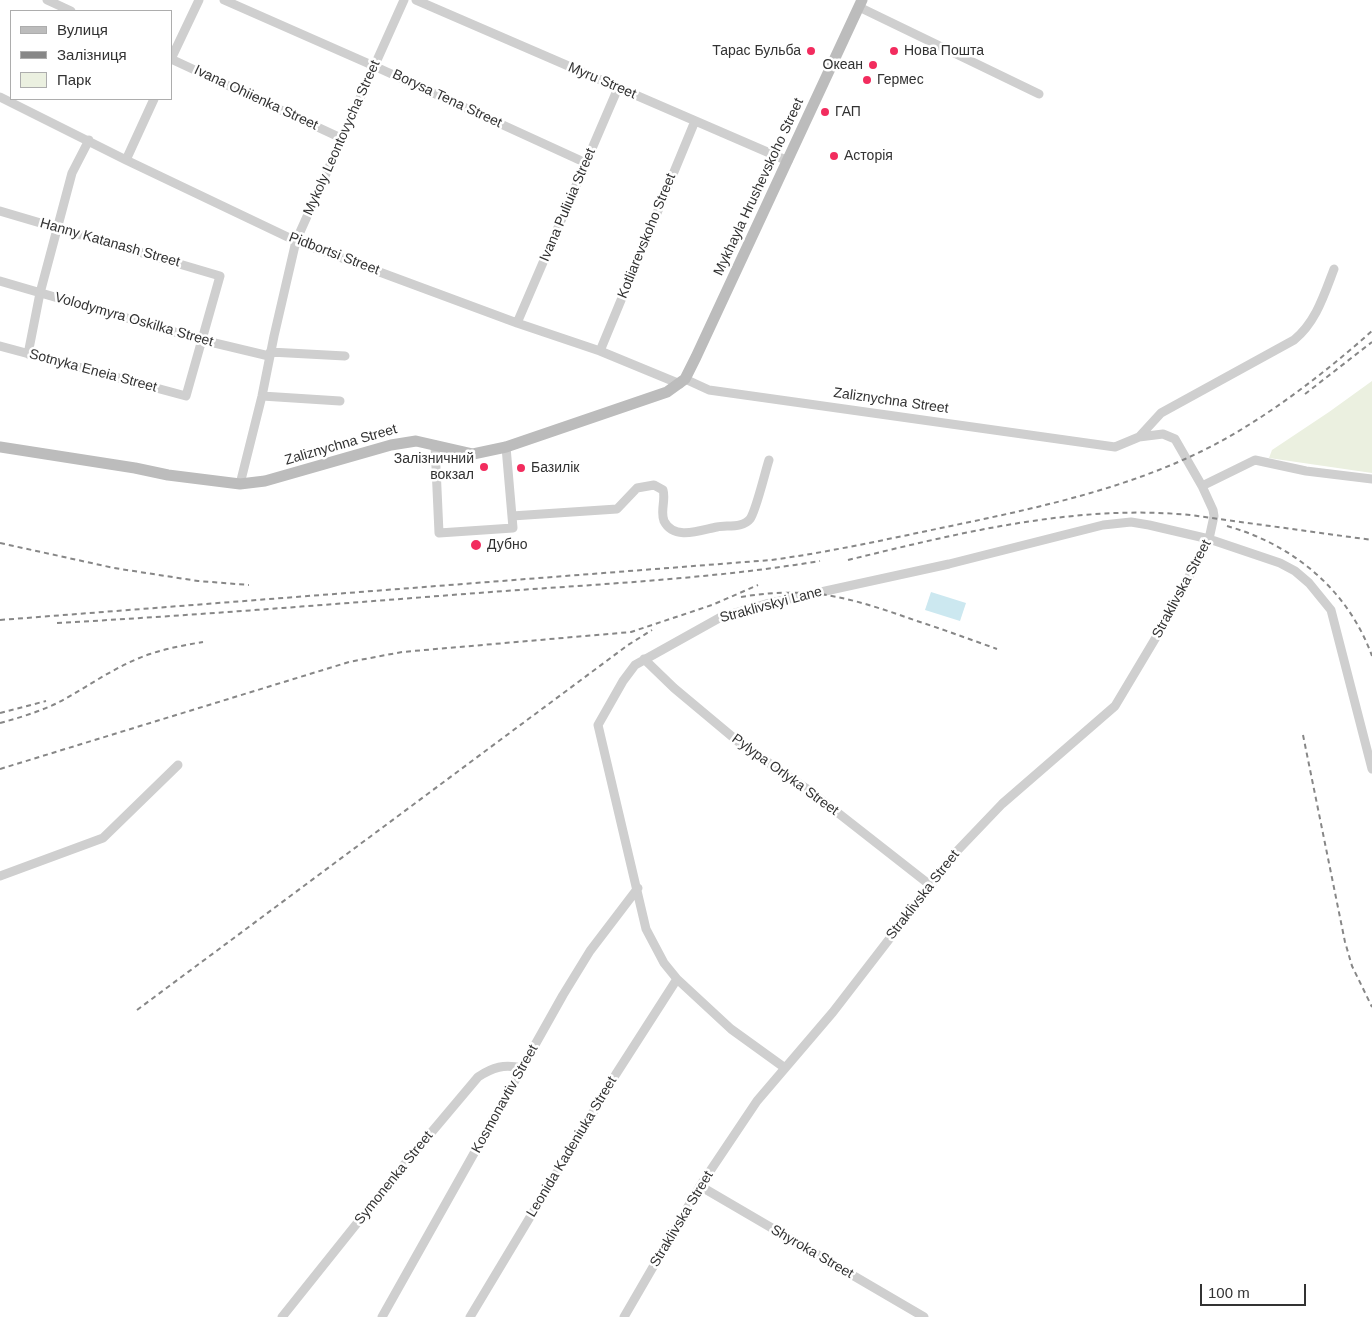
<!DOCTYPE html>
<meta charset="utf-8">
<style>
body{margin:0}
#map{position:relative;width:1372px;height:1317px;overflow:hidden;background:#fff;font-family:Arial,sans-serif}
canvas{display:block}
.legend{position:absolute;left:10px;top:10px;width:162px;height:90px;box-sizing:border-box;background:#fff;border:1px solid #adadad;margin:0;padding:6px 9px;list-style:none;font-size:15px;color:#323232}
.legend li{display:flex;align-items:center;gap:10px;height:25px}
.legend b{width:25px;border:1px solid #adadad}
.scale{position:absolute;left:1200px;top:1284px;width:106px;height:22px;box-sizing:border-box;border:2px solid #323232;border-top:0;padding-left:6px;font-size:15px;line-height:18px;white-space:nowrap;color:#323232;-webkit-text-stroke:4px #fff;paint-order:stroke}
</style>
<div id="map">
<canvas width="1372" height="1317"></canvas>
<ul class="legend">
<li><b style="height:6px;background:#bcbcbc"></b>Вулиця</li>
<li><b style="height:6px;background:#878787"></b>Залізниця</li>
<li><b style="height:14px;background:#ebf0e0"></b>Парк</li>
</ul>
<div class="scale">100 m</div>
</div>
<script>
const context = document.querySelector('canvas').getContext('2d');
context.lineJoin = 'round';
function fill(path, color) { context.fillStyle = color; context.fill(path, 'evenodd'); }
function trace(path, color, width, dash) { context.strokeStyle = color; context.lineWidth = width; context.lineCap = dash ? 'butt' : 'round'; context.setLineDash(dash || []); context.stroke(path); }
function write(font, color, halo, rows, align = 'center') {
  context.font = font + ' Arial,sans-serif'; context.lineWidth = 5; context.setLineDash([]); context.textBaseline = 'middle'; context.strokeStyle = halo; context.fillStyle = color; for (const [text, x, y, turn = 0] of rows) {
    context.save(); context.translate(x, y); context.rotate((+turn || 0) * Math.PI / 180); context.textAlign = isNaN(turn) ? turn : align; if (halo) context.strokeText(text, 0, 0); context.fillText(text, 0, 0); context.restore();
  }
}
fill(new Path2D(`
 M 1372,381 L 1372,473 L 1269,458 L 1272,450 L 1329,412 Z`), '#ebf0e0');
fill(new Path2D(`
 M 931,592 L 966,603 L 960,621 L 925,610 Z`), '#cce8f0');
trace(new Path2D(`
 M 47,0 L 71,11
 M 224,0 L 374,66 L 586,163
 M 416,0 L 788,161
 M 859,7 L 1039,94
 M 171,59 L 341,138
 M 171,59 L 199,0
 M 0,97 L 126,160 L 296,241 L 517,323 L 600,351 L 680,384
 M 126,160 L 154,99
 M 0,211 L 220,276 L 186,396 L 0,346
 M 0,281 L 202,340 L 269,356
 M 517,323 L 618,88
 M 600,351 L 695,121
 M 270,352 L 345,356
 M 28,354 L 40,293 L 72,173 L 89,140
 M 685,379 L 709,390 L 1115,447 L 1139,437 L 1161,413 L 1294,340 C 1316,322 1324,295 1334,269
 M 262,396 L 340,401
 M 435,445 L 439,533 L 513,528 L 506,447
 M 240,484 L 262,396 L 274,336 L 296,241 L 404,0
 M 1202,486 L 1255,460 L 1306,471 L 1372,479
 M 512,516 L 617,509 L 637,488 L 654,485 L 663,490 C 666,500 660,511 664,521 C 674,541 701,530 717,527 C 727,525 743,528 750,519 C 756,511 765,472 769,460
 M 644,659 L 674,688 L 741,744 L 810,791 L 930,885
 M 0,876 L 103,838 L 178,765
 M 785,1068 L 731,1029 L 677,979 L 664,963 L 646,929 L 598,725 L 623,681 L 635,665 L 721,617 L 766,604 L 949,564 L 1103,525 L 1131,522 L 1149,525 L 1209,539 L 1280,563 L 1295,571 L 1309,583 L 1331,610 L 1372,769
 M 700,1186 L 924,1317
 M 282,1317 L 398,1172 L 478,1077 C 493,1067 504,1064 522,1068
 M 382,1317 L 563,995 L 590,951 L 638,888
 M 470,1317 L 616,1074 L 677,979
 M 624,1317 L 700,1186 L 757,1101 L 833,1012 L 958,850 L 1002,804 L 1115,706 L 1161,629 L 1209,539 L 1214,516 L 1213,510 L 1202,486 L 1175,439 L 1163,434 L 1139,437`), '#cfcfcf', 9);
trace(new Path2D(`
 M 0,447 L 135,468 L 168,475 L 240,484 L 265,481 L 391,445 L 416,441 L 473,454 L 506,447 L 667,392 L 685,379 L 696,357 L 862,0`), '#bcbcbc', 11);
trace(new Path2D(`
 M 1305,394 L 1372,342
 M 1227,526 C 1294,545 1348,590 1372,656
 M 0,543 L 114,568 L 198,581 L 249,585
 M 848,560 C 959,533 1075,504 1190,515 L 1372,540
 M 741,597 C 764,593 786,592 810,593 C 845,596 880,608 914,620 C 942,629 969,639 997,649
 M 0,620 L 771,560 C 830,552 888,539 946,527 C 1027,510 1109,493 1185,459 C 1251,430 1318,379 1372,331
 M 57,623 C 202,615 346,603 491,592 C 600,584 711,579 820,561
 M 0,713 L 46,701
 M 0,723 C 22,717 45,710 65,699 C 93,683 120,664 150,654 C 168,648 185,645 203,642
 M 1303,735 L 1345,942 L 1352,966 L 1372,1007
 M 0,769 L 349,662 L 402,652 L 631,632 L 712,605 L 758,585
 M 137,1010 L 628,645 L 652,630`), '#878787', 2, [5, 4]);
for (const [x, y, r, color] of [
 [811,51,5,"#f22c5e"],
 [894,51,5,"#f22c5e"],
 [873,65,5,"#f22c5e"],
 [867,80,5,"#f22c5e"],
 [825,112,5,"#f22c5e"],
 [834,156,5,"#f22c5e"],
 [484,467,5,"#f22c5e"],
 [521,468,5,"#f22c5e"],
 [476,545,6,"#f22c5e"]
]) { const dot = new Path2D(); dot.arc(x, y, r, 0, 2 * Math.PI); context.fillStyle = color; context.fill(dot); trace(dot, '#fff', 2); }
write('14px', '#323232', '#fff', [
 ["Тарас Бульба",801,51,"right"],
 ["Нова Пошта",904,51],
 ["Океан",863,65,"right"],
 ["Гермес",877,80],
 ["ГАП",835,112],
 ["Асторія",844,156],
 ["Залізничний",474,459,"right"],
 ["вокзал",474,475,"right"],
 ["Базилік",531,468],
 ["Дубно",487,545]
], 'left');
write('14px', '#323232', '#fff', [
 ["Myru Street",602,81,23],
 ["Ivana Ohiienka Street",256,98,25],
 ["Borysa Tena Street",447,99,25],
 ["Mykoly Leontovycha Street",342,138,-66],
 ["Mykhayla Hrushevskoho Street",759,187,-65],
 ["Ivana Puliuia Street",568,205,-67],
 ["Kotliarevskoho Street",647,236,-68],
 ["Hanny Katanash Street",110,243,16],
 ["Pidbortsi Street",334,254,21],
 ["Volodymyra Oskilka Street",134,320,16],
 ["Sotnyka Eneia Street",93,371,15],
 ["Zaliznychna Street",891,401,8],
 ["Zaliznychna Street",341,445,-16],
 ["Straklivska Street",1182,589,-62],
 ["Straklivskyi Lane",771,605,-15],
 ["Pylypa Orlyka Street",785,775,36],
 ["Straklivska Street",923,895,-52],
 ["Kosmonavtiv Street",505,1099,-61],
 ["Leonida Kadeniuka Street",572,1147,-59],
 ["Symonenka Street",394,1178,-51],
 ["Straklivska Street",682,1219,-59],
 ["Shyroka Street",812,1252,30]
]);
</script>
